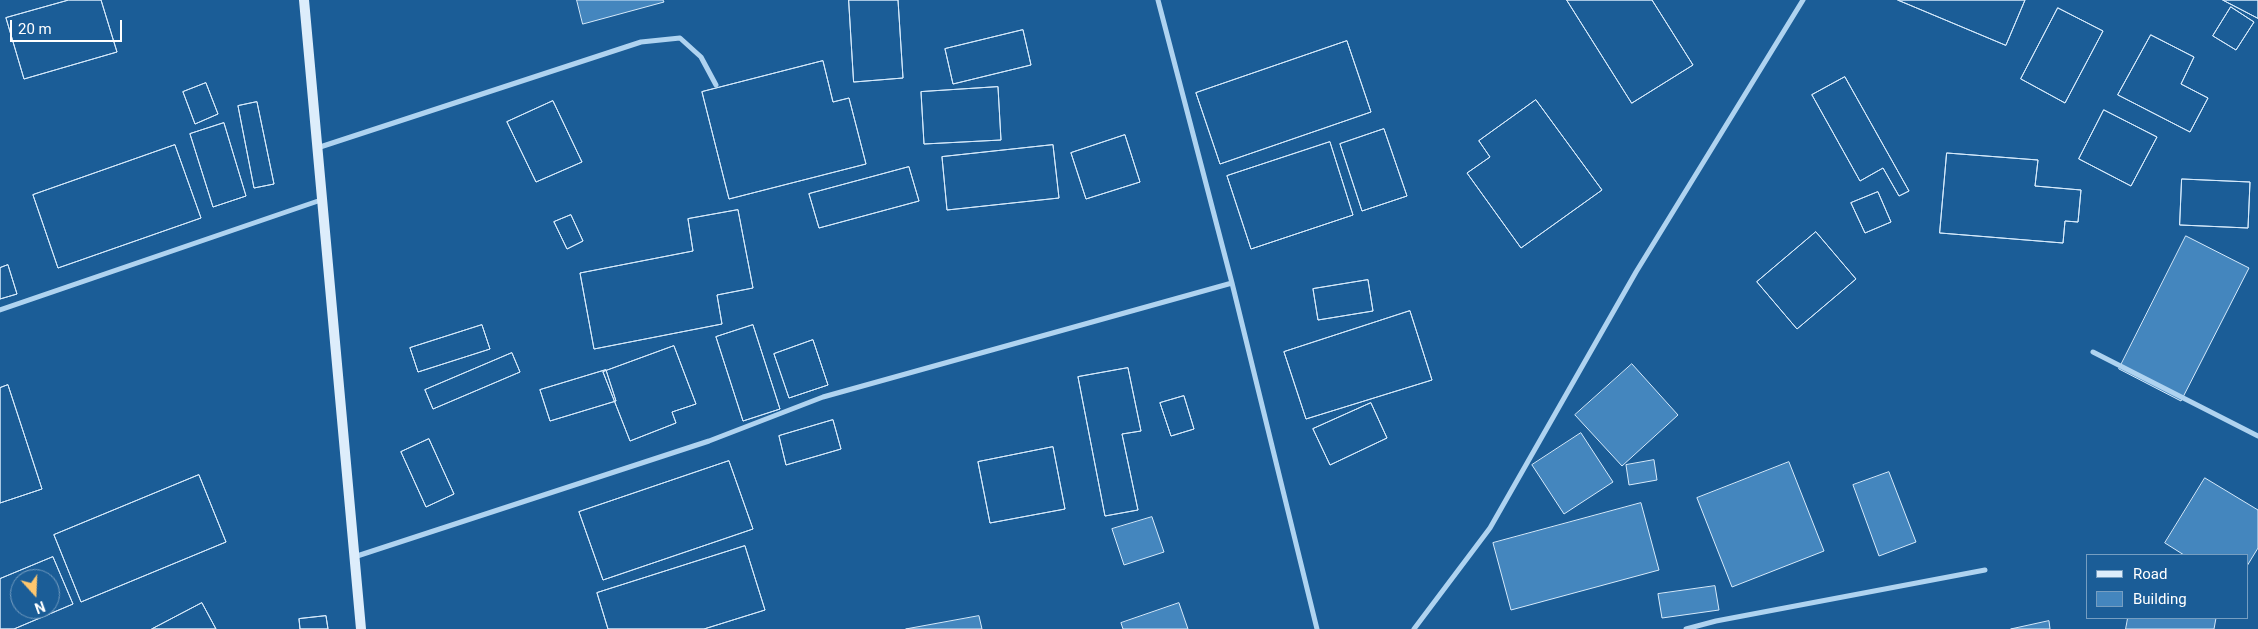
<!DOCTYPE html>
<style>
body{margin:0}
#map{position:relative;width:2258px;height:629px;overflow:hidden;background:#1b5d97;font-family:Roboto,sans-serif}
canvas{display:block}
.legend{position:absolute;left:2086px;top:554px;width:162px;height:65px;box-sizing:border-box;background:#1b5d97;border:1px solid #769ec1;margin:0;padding:6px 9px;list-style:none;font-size:15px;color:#fff}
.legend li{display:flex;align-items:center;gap:10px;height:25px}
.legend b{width:25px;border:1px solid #769ec1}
.north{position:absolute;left:10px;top:569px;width:50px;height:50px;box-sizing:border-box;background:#1b5d97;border:1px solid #769ec1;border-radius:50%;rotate:160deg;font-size:14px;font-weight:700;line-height:20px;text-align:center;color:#fff}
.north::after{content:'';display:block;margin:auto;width:18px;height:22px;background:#ffc76e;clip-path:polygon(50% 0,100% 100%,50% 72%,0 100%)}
.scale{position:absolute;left:10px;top:20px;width:112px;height:22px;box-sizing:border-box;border:2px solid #fff;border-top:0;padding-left:6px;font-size:15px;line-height:18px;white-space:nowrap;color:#fff;-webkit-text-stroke:4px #1b5d97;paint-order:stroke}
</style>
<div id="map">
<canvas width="2258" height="629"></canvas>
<ul class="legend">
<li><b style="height:6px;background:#ddedfb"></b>Road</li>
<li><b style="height:14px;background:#4486be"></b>Building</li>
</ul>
<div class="north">N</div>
<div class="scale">20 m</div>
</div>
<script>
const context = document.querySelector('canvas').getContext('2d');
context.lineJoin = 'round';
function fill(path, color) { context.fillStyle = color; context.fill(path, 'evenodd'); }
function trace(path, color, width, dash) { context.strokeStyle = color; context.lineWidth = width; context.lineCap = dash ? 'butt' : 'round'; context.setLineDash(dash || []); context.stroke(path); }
const building = new Path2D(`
 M 69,0 L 101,0 L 117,52 L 24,79 L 6,18 Z
 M 69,0 L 101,0 L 117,52 L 24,79 L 6,18 Z
 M 577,0 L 663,0 L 664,2 L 583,24 Z
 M 849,0 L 898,0 L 903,78 L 854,82 Z
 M 849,0 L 898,0 L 903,78 L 854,82 Z
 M 1567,0 L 1652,0 L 1693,65 L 1632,103 Z
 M 1567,0 L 1652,0 L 1693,65 L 1632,103 Z
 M 1898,0 L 2025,0 L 2006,45 Z
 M 1898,0 L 2025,0 L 2006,45 Z
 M 2223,0 L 2258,0 L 2258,18 Z
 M 2223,0 L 2258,0 L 2258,18 Z
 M 2231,7 L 2254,22 L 2236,50 L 2213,36 Z
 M 2231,7 L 2254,22 L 2236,50 L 2213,36 Z
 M 2058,8 L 2103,31 L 2065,103 L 2021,79 Z
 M 2058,8 L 2103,31 L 2065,103 L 2021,79 Z
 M 1023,30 L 1031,65 L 953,84 L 945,49 Z
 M 1023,30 L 1031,65 L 953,84 L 945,49 Z
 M 2151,35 L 2194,57 L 2181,84 L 2208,98 L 2190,132 L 2118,95 Z
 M 2151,35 L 2194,57 L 2181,84 L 2208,98 L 2190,132 L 2118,95 Z
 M 1347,41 L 1371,112 L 1220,164 L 1196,93 Z
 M 1347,41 L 1371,112 L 1220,164 L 1196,93 Z
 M 823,61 L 833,102 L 849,98 L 866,164 L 729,199 L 702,92 Z
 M 823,61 L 833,102 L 849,98 L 866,164 L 729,199 L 702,92 Z
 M 1845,77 L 1909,191 L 1899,196 L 1883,168 L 1860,181 L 1812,95 Z
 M 1845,77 L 1909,191 L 1899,196 L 1883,168 L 1860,181 L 1812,95 Z
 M 206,83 L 218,114 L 195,124 L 183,92 Z
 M 206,83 L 218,114 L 195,124 L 183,92 Z
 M 998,87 L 1001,140 L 924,144 L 921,92 Z
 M 998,87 L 1001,140 L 924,144 L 921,92 Z
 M 1536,100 L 1602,190 L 1521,248 L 1467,173 L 1490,157 L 1479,141 Z
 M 1536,100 L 1602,190 L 1521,248 L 1467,173 L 1490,157 L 1479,141 Z
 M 553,101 L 582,162 L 536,182 L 507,122 Z
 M 553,101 L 582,162 L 536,182 L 507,122 Z
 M 257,102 L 274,184 L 254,188 L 238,106 Z
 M 257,102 L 274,184 L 254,188 L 238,106 Z
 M 2104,110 L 2157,137 L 2131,186 L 2079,159 Z
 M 2104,110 L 2157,137 L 2131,186 L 2079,159 Z
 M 224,123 L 246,196 L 213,207 L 190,134 Z
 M 224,123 L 246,196 L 213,207 L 190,134 Z
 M 1384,129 L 1407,196 L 1362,211 L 1340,144 Z
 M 1384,129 L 1407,196 L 1362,211 L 1340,144 Z
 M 1125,135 L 1140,182 L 1086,199 L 1071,153 Z
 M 1125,135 L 1140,182 L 1086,199 L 1071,153 Z
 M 1330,142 L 1353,215 L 1251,249 L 1227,176 Z
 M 1330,142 L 1353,215 L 1251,249 L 1227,176 Z
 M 175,145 L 201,218 L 58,268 L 33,195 Z
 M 175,145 L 201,218 L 58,268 L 33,195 Z
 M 1053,145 L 1059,198 L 947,210 L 942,157 Z
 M 1053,145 L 1059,198 L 947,210 L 942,157 Z
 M 1947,153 L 2038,160 L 2035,186 L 2081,190 L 2078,222 L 2065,221 L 2063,243 L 1940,233 Z
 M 1947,153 L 2038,160 L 2035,186 L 2081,190 L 2078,222 L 2065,221 L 2063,243 L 1940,233 Z
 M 909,167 L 919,201 L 819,228 L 809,194 Z
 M 909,167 L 919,201 L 819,228 L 809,194 Z
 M 2182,179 L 2250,182 L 2248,228 L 2180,225 Z
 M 2182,179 L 2250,182 L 2248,228 L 2180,225 Z
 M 1878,192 L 1891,222 L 1865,233 L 1851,203 Z
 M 1878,192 L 1891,222 L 1865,233 L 1851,203 Z
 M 738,210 L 753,288 L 717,295 L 722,324 L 594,349 L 580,273 L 693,251 L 688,219 Z
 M 738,210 L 753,288 L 717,295 L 722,324 L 594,349 L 580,273 L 693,251 L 688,219 Z
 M 571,215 L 583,241 L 567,249 L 554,222 Z
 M 571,215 L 583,241 L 567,249 L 554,222 Z
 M 1816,232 L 1856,279 L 1797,329 L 1757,282 Z
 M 1816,232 L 1856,279 L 1797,329 L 1757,282 Z
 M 2186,236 L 2249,268 L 2181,401 L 2119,369 Z
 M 8,265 L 17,294 L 0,299 L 0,268 Z
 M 8,265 L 17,294 L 0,299 L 0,268 Z
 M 1368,280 L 1373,311 L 1318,320 L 1313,289 Z
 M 1368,280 L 1373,311 L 1318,320 L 1313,289 Z
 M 1410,311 L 1432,380 L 1306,419 L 1284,352 Z
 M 1410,311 L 1432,380 L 1306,419 L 1284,352 Z
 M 482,325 L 490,349 L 418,372 L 410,348 Z
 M 482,325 L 490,349 L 418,372 L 410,348 Z
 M 753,325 L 780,409 L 743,421 L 716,337 Z
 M 753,325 L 780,409 L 743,421 L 716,337 Z
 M 813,340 L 828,385 L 789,398 L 774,354 Z
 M 813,340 L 828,385 L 789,398 L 774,354 Z
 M 674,346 L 696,404 L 672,412 L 676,423 L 630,441 L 603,372 Z
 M 674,346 L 696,404 L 672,412 L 676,423 L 630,441 L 603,372 Z
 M 512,353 L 520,372 L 433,409 L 425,390 Z
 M 512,353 L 520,372 L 433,409 L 425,390 Z
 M 1632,364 L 1678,415 L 1622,466 L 1575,415 Z
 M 1128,368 L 1141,431 L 1122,434 L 1138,510 L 1105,516 L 1078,377 Z
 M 1128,368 L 1141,431 L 1122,434 L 1138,510 L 1105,516 L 1078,377 Z
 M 606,370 L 616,401 L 550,421 L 540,390 Z
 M 606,370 L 616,401 L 550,421 L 540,390 Z
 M 8,385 L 42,489 L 0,503 L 0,388 Z
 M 8,385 L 42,489 L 0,503 L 0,388 Z
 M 1184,396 L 1194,429 L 1171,436 L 1160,403 Z
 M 1184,396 L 1194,429 L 1171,436 L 1160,403 Z
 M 1371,403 L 1387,438 L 1330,465 L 1313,429 Z
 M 1371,403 L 1387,438 L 1330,465 L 1313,429 Z
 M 833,420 L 841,449 L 786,465 L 779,436 Z
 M 833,420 L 841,449 L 786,465 L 779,436 Z
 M 1581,433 L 1613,482 L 1564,514 L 1532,465 Z
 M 429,439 L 454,494 L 426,507 L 401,452 Z
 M 429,439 L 454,494 L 426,507 L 401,452 Z
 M 1053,447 L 1065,509 L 990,523 L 978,462 Z
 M 1053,447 L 1065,509 L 990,523 L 978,462 Z
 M 1654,460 L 1657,480 L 1629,485 L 1626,465 Z
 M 729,461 L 753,529 L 603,580 L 579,512 Z
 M 729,461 L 753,529 L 603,580 L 579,512 Z
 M 1789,462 L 1824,551 L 1732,587 L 1697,498 Z
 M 1889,472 L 1916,542 L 1879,556 L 1853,485 Z
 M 199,475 L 226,542 L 81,602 L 54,535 Z
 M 199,475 L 226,542 L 81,602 L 54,535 Z
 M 2205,478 L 2258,510 L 2258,548 L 2247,566 L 2247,555 L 2184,555 L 2165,543 Z
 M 1641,503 L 1659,570 L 1511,610 L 1493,543 Z
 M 1152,517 L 1164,552 L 1124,565 L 1112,529 Z
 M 745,546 L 765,610 L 704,629 L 608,629 L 597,593 Z
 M 745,546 L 765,610 L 704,629 L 608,629 L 597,593 Z
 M 53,557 L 73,604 L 14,629 L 0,629 L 0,579 ZM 20,579 L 50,579 L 50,609 L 20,609 Z
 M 53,557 L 73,604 L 14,629 L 0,629 L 0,579 ZM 20,579 L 50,579 L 50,609 L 20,609 Z
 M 1715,586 L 1719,610 L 1662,618 L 1658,594 Z
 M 202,603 L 216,629 L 152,629 Z
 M 202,603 L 216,629 L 152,629 Z
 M 1179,603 L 1188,629 L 1123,629 L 1121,623 Z
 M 326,616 L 328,629 L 300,629 L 299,619 Z
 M 326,616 L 328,629 L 300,629 L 299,619 Z
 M 979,616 L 982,629 L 906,629 Z
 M 2128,618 L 2216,618 L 2214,629 L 2126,629 Z
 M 2049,621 L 2050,629 L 2011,629 Z`);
fill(building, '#4486be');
trace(building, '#d6eafb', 1);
trace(new Path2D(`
 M 1158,0 L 1232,283 L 1317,629
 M 317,148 L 641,42 L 680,38 L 701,57 L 716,85
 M 0,310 L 321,200
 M 2093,352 L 2258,436
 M 354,557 L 709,441 L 823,397 L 1232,283
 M 1414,629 L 1490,528 L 1636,272 L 1803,0
 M 1686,629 L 1716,621 L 1985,570`), '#afd3f0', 5);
trace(new Path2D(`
 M 304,0 L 361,629`), '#ddedfb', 10);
</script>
